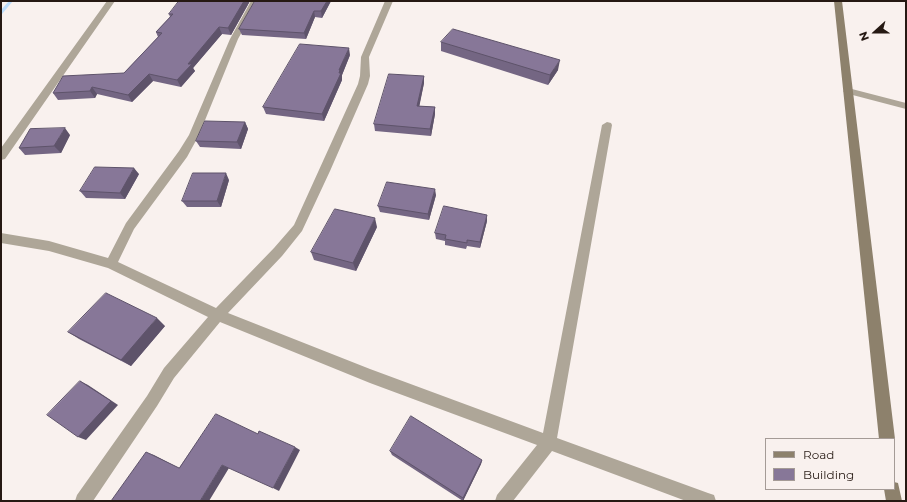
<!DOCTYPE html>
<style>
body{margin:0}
#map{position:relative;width:907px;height:502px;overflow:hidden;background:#f9f1ee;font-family:Montserrat,sans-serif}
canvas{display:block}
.frame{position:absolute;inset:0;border:2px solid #261913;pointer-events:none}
.legend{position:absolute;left:765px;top:438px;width:130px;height:52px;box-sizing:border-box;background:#f9f1ee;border:1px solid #a59b96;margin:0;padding:5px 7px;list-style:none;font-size:12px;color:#261913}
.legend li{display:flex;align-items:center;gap:8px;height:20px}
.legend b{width:20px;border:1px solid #a59b96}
.north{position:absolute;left:855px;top:12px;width:40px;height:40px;-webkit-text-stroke:3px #f9f1ee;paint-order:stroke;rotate:249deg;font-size:11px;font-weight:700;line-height:16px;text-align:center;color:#261913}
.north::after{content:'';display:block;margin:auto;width:14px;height:18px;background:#261913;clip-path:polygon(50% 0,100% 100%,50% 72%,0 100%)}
</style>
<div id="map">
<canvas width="907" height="502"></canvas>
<div class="frame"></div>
<ul class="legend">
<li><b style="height:5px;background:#8d816c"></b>Road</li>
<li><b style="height:11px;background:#877798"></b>Building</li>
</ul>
<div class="north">N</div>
</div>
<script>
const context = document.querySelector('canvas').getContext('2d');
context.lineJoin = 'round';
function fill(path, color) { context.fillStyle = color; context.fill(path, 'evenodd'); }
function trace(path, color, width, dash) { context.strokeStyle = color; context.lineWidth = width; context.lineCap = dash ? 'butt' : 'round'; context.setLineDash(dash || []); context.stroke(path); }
fill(new Path2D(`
 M 9,1 L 13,1 L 2,14 L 1,14 L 1,10 Z`), '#bdddfb');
fill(new Path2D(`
 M 107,1 L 115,1 L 5,159 L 1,160 L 1,148 Z
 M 251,1 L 259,1 L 238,39 L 199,135 L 187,157 L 134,229 L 118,262 L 216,308 L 274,248 L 294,225 L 358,84 L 360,76 L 361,57 L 385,1 L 393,1 L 369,57 L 370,76 L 368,84 L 330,171 L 302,231 L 282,256 L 228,313 L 370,369 L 543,433 L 602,125 L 607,122 L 611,123 L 612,125 L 557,438 L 708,493 L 714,495 L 716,501 L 686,501 L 552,451 L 513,501 L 495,501 L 497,495 L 537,445 L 370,383 L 220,322 L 174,378 L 157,406 L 93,501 L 75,501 L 77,495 L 147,396 L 164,368 L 208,317 L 108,268 L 49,251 L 1,243 L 1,233 L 49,241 L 108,258 L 126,223 L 179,151 L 189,135 L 230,39 Z
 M 848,88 L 906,103 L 906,109 L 845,93 L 843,91 Z`), '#aea698');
fill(new Path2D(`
 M 834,1 L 842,1 L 895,439 L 894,440 L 894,439 L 879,439 Z
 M 894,482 L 898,483 L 902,501 L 886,501 L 884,489 L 894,489 Z`), '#8d816c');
fill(new Path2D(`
 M 250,1 L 231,35 L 222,34 L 193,68 L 195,71 L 181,87 L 153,81 L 132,102 L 97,94 L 95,98 L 58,100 L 53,93 L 124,73 L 158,37 L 156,32 L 170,17 L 169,14 Z
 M 331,1 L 322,18 L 315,17 L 306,39 L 242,35 L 239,29 Z
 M 441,42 L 558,70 L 548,85 L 441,51 Z
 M 350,55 L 342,75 L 342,80 L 324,121 L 266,114 L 263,107 Z
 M 424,76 L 424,83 L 419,106 L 435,107 L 435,114 L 431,136 L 375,131 L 374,124 Z
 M 245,122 L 248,129 L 241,149 L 200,147 L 196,141 Z
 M 70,135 L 61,153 L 25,155 L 19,148 Z
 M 139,174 L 125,199 L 86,198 L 80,191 Z
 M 229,180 L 221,207 L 187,207 L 182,201 Z
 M 436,195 L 429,220 L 380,212 L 378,206 Z
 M 487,221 L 480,248 L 467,246 L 466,249 L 445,245 L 445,241 L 436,239 L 435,233 Z
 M 377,227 L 356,271 L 314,260 L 311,252 Z
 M 165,326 L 131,366 L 79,339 L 68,332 Z
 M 390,451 L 482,460 L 481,464 L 463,501 L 392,455 Z`), '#746683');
fill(new Path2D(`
 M 244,1 L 250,1 L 231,35 L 228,28 Z
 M 327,1 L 331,1 L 322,18 L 321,11 Z
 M 314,11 L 315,17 L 306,39 L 304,33 Z
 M 219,27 L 222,34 L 193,68 L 195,71 L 181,87 L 177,80 L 188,64 Z
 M 349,48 L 350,55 L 342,75 L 342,80 L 324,121 L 322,114 L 339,70 Z
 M 560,60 L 558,70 L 548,85 L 550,75 Z
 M 149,74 L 153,81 L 132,102 L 128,95 Z
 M 424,76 L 424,83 L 418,113 L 417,106 Z
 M 92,87 L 97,94 L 95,98 L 90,91 Z
 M 435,107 L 435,114 L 431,136 L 430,129 Z
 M 245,122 L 248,129 L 241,149 L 237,142 Z
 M 65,128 L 70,135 L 61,153 L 54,146 Z
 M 134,168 L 139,174 L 125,199 L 120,193 Z
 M 226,173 L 229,180 L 221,207 L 217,201 Z
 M 435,189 L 436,195 L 429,220 L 428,214 Z
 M 487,215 L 487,221 L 480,248 L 480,242 Z
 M 375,218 L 377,227 L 356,271 L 353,263 Z
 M 157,318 L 165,326 L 131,366 L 121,360 Z
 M 80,381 L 88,385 L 118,405 L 86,440 L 78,437 Z
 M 295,447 L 300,450 L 279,491 L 273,488 Z
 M 146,452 L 154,455 L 187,472 L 179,468 Z
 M 482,460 L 481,464 L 463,501 L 463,498 Z
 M 222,465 L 229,468 L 209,501 L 200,501 Z`), '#5e536a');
const building = new Path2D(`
 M 179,1 L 244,1 L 228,28 L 219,27 L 188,64 L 192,64 L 177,80 L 149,74 L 128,95 L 92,87 L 90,91 L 53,93 L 63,76 L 124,73 L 162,33 L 156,32 L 173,14 L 169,14 Z
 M 255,1 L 327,1 L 321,11 L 314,11 L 304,33 L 239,29 Z
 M 453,29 L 560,60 L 550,75 L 441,42 Z
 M 300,44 L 349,48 L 339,70 L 340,70 L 339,73 L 341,73 L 322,114 L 263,107 Z
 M 389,74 L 424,76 L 417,106 L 435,107 L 430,129 L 374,124 Z
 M 205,121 L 245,122 L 237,142 L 196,141 Z
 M 65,128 L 54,146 L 19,148 L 30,129 Z
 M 95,167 L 134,168 L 120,193 L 80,191 Z
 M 193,173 L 226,173 L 217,201 L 182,201 Z
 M 387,182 L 435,189 L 428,214 L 378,206 Z
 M 444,206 L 487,215 L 480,242 L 467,240 L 467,243 L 445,239 L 446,235 L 435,233 Z
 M 335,209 L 375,218 L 353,263 L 311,252 Z
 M 106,293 L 157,318 L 121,360 L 68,332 Z
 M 80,381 L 111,401 L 78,437 L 47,415 Z
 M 216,414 L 258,434 L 259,431 L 295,447 L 273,488 L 222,465 L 200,501 L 111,501 L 146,452 L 179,468 Z
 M 411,416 L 482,460 L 463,498 L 390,451 Z`);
fill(building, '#877798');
trace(building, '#5e536a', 1);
</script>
